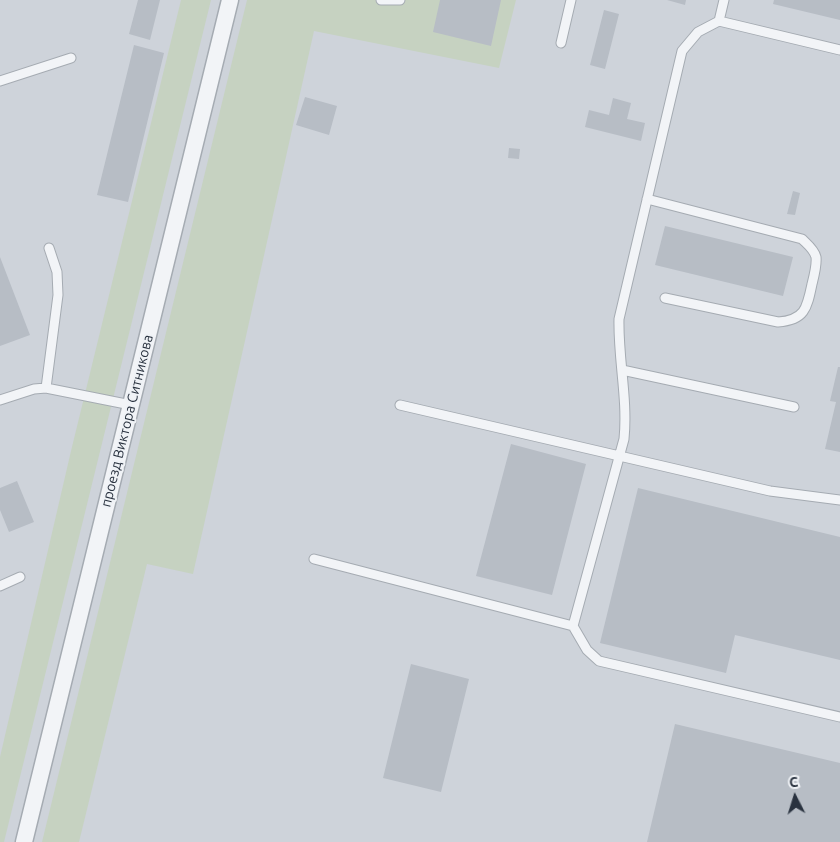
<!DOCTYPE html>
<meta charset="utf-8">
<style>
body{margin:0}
#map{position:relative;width:840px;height:842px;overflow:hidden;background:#e0e4e8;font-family:Ubuntu,sans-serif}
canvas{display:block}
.north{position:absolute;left:770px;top:772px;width:50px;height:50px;-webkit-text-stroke:4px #eff2f6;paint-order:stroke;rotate:355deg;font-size:14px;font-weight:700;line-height:20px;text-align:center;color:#29323f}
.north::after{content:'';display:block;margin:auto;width:18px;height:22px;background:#29323f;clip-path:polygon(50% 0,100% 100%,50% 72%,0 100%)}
</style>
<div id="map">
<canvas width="840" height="842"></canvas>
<div class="north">С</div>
</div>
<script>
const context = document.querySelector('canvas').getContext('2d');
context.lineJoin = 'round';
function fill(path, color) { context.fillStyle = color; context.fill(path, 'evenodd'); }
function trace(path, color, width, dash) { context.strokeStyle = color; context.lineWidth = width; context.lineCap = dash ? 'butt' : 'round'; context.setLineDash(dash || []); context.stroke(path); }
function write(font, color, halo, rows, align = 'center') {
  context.font = font + ' Ubuntu,sans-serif'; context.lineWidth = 4; context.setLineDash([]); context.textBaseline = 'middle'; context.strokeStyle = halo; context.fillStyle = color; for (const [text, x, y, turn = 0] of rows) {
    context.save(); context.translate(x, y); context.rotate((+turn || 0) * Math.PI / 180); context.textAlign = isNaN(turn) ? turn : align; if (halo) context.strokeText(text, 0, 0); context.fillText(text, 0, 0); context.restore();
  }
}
fill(new Path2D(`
 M 0,0 L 840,0 L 840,842 L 0,842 Z`), '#ced3da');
fill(new Path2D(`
 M 181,0 L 211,0 L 4,842 L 0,842 L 0,757 L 71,451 Z
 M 247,0 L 516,0 L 499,68 L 314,31 L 193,574 L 147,564 L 79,842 L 42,842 Z`), '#c6d2c1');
fill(new Path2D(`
 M 138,0 L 160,0 L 150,40 L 129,34 Z
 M 440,0 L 501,0 L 491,46 L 433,32 Z
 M 667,0 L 686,0 L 685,5 Z
 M 774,0 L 840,0 L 840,20 L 773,4 Z
 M 604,10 L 619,14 L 605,69 L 590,65 Z
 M 134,45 L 164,53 L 128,202 L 97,195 Z
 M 305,97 L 337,106 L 329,135 L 296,125 Z
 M 613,98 L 631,103 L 627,119 L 645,123 L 641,141 L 585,127 L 589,110 L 609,115 Z
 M 509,148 L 520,149 L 519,159 L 508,158 Z
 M 793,191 L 800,193 L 795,215 L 787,214 Z
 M 665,226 L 793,257 L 783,296 L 655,265 Z
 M 0,257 L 30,335 L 0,346 Z
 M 838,367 L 840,367 L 840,452 L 825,449 L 836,402 L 830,401 Z
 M 511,444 L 586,464 L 552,595 L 476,576 Z
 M 17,481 L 34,522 L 9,532 L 0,510 L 0,488 Z
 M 638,488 L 840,537 L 840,660 L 735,635 L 726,673 L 600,643 Z
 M 411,664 L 469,679 L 441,792 L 383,778 Z
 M 675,724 L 840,763 L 840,842 L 647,842 Z`), '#b7bdc5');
const lane = new Path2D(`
 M 381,0 L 400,0
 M 719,21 L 724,0
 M 561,43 L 571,0
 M 0,81 L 71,58
 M 647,199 L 802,239 C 807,244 814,249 816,257 C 817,265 814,276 812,284 C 807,308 805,320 778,322 L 665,298
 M 622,370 L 794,407
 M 46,388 L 58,295 L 57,272 L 49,248
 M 0,400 L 34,389 L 46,388 L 131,405
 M 400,405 L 770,491 L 840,500
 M 314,559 L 573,626 L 624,439 C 628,399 618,359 619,319 L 682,51 L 698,32 L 719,21 L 840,50
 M 0,586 L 20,577
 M 573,626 L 587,650 L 599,661 L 840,717`);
const street = new Path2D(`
 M 24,842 L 230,0`);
trace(lane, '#a5abb2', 11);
trace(street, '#a5abb2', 19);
trace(lane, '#f2f4f7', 9);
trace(street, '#f2f4f7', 16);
write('14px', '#29323f', '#eff2f6', [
 ["проезд Виктора Ситникова",127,421,-76]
]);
</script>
